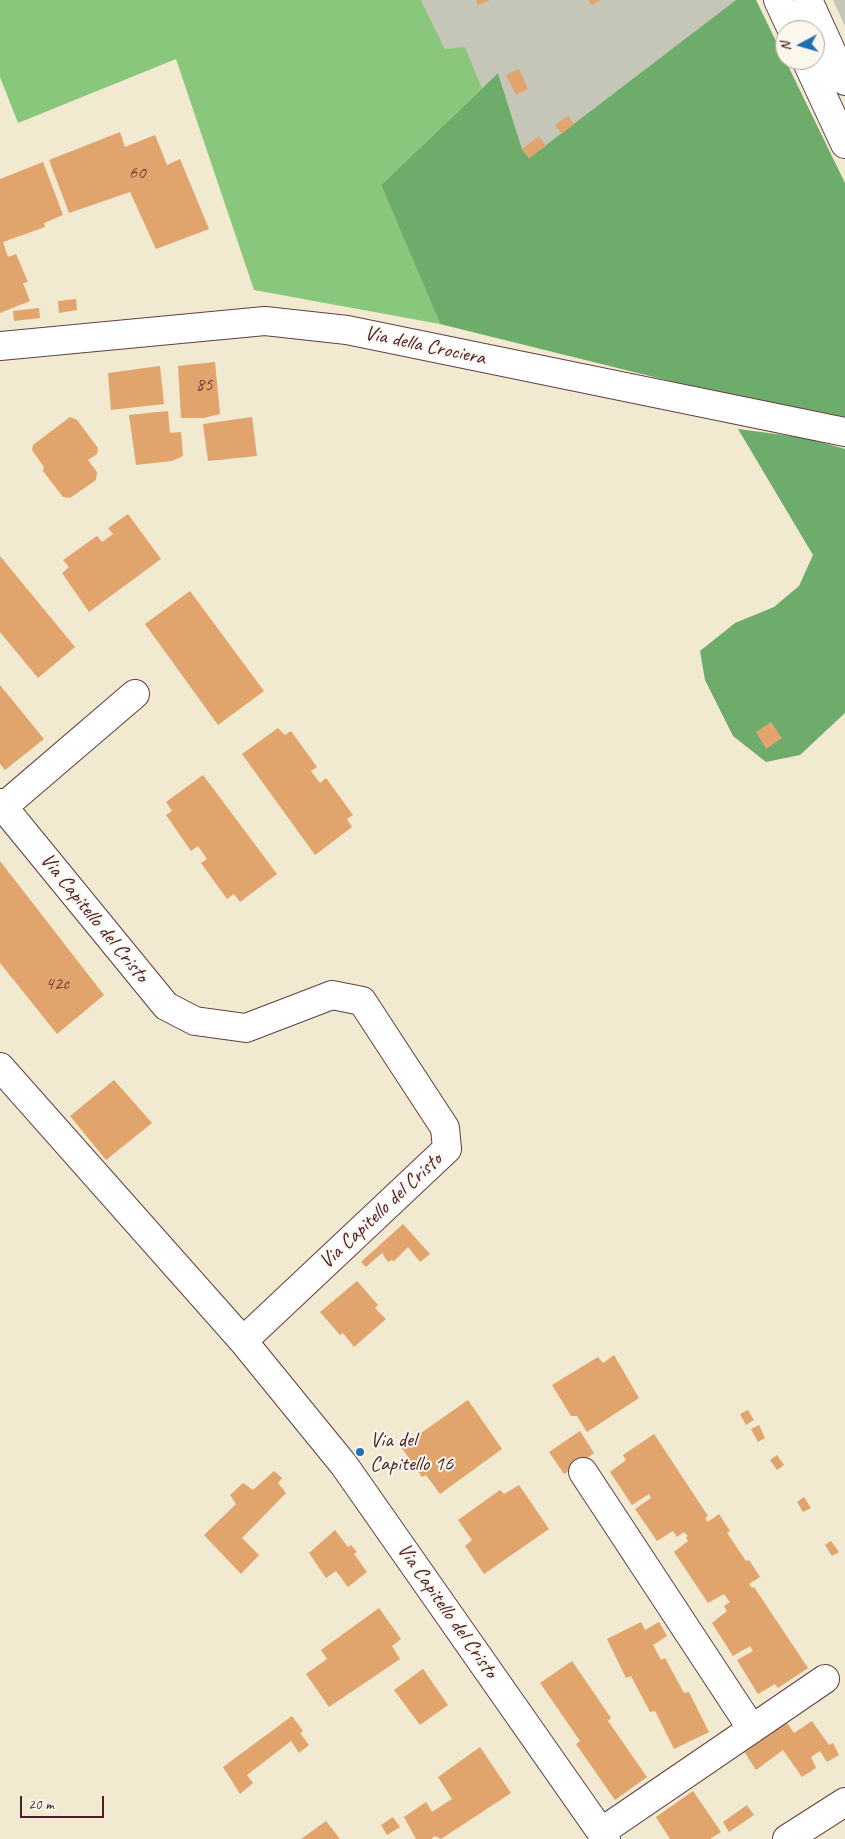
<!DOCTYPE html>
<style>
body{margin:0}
#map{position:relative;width:845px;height:1839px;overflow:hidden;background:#f1e9d0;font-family:Caveat,sans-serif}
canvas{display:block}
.north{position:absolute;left:775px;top:20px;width:50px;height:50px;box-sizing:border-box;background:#fbf7ec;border:1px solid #b4a19f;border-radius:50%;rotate:264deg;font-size:14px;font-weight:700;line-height:20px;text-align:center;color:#4a1f2b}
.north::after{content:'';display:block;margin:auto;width:18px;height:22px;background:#1f6fb2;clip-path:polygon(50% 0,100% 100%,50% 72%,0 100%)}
.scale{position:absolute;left:20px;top:1796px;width:84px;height:22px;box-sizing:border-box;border:2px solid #4a1f2b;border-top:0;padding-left:6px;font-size:15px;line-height:18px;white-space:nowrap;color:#4a1f2b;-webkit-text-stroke:4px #fbf7ec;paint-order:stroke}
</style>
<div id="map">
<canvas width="845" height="1839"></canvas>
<div class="north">N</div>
<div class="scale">20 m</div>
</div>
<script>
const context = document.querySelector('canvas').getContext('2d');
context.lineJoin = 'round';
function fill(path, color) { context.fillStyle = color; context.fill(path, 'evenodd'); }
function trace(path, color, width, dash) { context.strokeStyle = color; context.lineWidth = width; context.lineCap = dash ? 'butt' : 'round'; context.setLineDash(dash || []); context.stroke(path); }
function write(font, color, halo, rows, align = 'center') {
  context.font = font + ' Caveat,sans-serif'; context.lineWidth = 4; context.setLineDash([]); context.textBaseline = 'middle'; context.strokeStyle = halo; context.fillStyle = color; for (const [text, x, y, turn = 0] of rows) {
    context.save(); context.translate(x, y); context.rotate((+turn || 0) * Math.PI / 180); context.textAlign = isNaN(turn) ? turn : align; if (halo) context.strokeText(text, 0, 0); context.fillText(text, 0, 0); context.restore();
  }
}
fill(new Path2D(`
 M 421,0 L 736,0 L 529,158 L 522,149 L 498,73 L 482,88 L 465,48 L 445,49 Z
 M 833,0 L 845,0 L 845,26 Z`), '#c5c5b8');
fill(new Path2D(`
 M 0,0 L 421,0 L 445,49 L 465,47 L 482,88 L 381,185 L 440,324 L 254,290 L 176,59 L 18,123 L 0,77 Z`), '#89c77d');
fill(new Path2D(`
 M 736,0 L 756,0 L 845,183 L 845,418 L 803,414 L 440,324 L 381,185 L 498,73 L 522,149 L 529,158 Z
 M 738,429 L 806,438 L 845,449 L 845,713 L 800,755 L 766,762 L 733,736 L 705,680 L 700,651 L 735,623 L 774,607 L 799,586 L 813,555 Z`), '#6eac6c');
fill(new Path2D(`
 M 476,0 L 490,0 L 478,5 Z
 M 588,0 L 600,0 L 592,5 Z
 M 519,69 L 528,89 L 516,95 L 506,75 Z
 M 568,116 L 574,124 L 562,134 L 555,125 Z
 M 120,132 L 125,147 L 155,135 L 167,165 L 180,159 L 209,229 L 156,249 L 130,192 L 69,213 L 49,160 Z
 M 539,136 L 546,146 L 529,158 L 522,149 Z
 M 43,162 L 63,215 L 44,223 L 45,227 L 3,242 L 8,257 L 16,254 L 28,282 L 23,283 L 30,301 L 0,313 L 0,179 Z
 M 76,299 L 77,310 L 59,313 L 58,301 Z
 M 39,308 L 40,318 L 14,321 L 13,311 Z
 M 215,362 L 220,414 L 204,418 L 181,418 L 178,366 Z
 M 160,366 L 164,404 L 111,410 L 108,373 Z
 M 168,411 L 170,433 L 181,432 L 183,456 L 172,461 L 136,465 L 129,415 Z
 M 70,417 L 77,420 L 98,448 L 97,454 L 88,460 L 97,472 L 96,480 L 70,498 L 63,497 L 43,471 L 44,467 L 32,450 L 33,445 Z
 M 252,417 L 257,456 L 208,461 L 203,424 Z
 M 128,514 L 161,559 L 89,612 L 62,573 L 69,567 L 63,560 L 97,536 L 102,542 L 113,534 L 108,528 Z
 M 0,556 L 75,647 L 38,678 L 0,632 Z
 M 190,591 L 264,691 L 218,725 L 145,624 Z
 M 0,685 L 44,739 L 5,770 L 0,764 Z
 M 771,722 L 782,738 L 766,749 L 756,732 Z
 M 278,728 L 285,735 L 291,731 L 317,767 L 311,771 L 320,783 L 326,778 L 353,815 L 347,819 L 352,827 L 315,855 L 242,754 Z
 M 203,775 L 277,874 L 240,902 L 234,894 L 227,899 L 201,863 L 207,859 L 198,846 L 191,851 L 166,815 L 172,811 L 166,802 Z
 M 0,861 L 104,995 L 57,1034 L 0,963 Z
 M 114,1080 L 152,1123 L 106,1160 L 70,1116 Z
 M 403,1224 L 430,1254 L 420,1262 L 408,1247 L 394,1261 L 391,1260 L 388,1262 L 382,1253 L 366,1267 L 361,1262 Z
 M 357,1281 L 378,1305 L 375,1308 L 386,1319 L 354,1347 L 343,1333 L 340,1335 L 320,1312 Z
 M 614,1355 L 639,1398 L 587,1432 L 577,1416 L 571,1416 L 552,1385 L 598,1357 L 603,1363 Z
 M 468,1400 L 502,1449 L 440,1494 L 426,1475 L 422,1477 L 401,1447 Z
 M 748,1410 L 754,1420 L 746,1425 L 740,1414 Z
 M 759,1425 L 765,1438 L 758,1442 L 751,1429 Z
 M 580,1431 L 594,1453 L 564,1474 L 549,1452 Z
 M 654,1434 L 708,1516 L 705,1518 L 708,1522 L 719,1514 L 730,1531 L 727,1533 L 746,1561 L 749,1560 L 760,1577 L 749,1584 L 752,1588 L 754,1587 L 808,1668 L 778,1688 L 775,1684 L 758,1694 L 737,1660 L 753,1651 L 750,1646 L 733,1656 L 712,1623 L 727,1611 L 724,1606 L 730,1602 L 724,1594 L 708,1603 L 674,1552 L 688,1541 L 686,1537 L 688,1536 L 684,1532 L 677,1537 L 673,1531 L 657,1541 L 635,1509 L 651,1498 L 649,1494 L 632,1505 L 610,1472 L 626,1460 L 623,1455 Z
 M 777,1455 L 784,1465 L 777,1470 L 770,1460 Z
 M 274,1471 L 282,1478 L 278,1483 L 286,1493 L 242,1538 L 259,1555 L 241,1574 L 204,1535 L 236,1504 L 230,1495 L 243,1483 L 253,1490 Z
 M 519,1485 L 549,1529 L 484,1574 L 465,1546 L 472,1540 L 458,1520 L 500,1490 L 504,1494 Z
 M 804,1497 L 811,1508 L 803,1512 L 797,1502 Z
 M 335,1530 L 348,1547 L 351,1545 L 357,1552 L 354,1554 L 367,1572 L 348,1587 L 336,1571 L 326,1578 L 309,1553 Z
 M 831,1541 L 839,1552 L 832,1556 L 825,1545 Z
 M 379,1608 L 401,1639 L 392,1646 L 400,1659 L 329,1707 L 306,1674 L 327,1659 L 321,1650 Z
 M 641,1622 L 645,1630 L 659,1622 L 667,1636 L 653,1645 L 661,1660 L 665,1658 L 684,1693 L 689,1692 L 709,1732 L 674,1749 L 655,1711 L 650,1712 L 631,1676 L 626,1678 L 607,1639 Z
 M 572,1661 L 611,1718 L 608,1721 L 647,1777 L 615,1800 L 576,1744 L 580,1741 L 540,1683 Z
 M 423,1669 L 448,1705 L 420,1725 L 394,1690 Z
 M 292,1716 L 303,1731 L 300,1733 L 309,1745 L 299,1753 L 291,1741 L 247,1775 L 253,1783 L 240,1794 L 223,1767 Z
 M 785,1720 L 794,1733 L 812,1721 L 829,1745 L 833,1743 L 839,1755 L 827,1762 L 820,1751 L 811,1757 L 816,1768 L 802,1777 L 783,1750 L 756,1770 L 742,1748 Z
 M 480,1747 L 511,1793 L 441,1839 L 435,1836 L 431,1839 L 416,1839 L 404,1817 L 426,1802 L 432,1812 L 452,1799 L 438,1777 Z
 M 693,1791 L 721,1832 L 710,1839 L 670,1839 L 656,1817 Z
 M 747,1805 L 754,1815 L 729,1832 L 723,1822 Z
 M 393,1817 L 400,1827 L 387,1835 L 381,1825 Z
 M 326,1821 L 340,1839 L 301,1839 Z`), '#e2a46d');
const minor = new Path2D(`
 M 0,346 L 265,321 L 347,330 L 845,432
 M 0,803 L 166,1006 L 195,1021 L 246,1028 L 332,995 L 362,1001 L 445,1128 L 447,1149 L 243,1341
 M 3,807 L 135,694
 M 0,1067 L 243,1341 L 344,1465 L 606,1839
 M 583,1472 L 752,1729
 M 601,1832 L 825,1679
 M 787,1839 L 845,1802`);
const major = new Path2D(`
 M 778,0 L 792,30
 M 808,0 L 845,81
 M 806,60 L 845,144`);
trace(minor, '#633d44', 30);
trace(major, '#633d44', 30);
trace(minor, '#fff', 28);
trace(major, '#fff', 28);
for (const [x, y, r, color] of [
 [360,1452,5,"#1f6fb2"]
]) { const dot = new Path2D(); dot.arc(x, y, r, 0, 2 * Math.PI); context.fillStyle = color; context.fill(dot); trace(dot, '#fbf7ec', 2); }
write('19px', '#70403c', null, [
 ["60",137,173],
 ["85",204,385],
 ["42c",57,984]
]);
write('21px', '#4a1f2b', '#fbf7ec', [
 ["Via della Crociera",425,346,12],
 ["Via Capitello del Cristo",94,918,51],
 ["Via Capitello del Cristo",381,1211,-43],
 ["Via Capitello del Cristo",447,1611,55]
]);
write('21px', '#4a1f2b', '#fbf7ec', [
 ["Via del",370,1440],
 ["Capitello 16",370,1464]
], 'left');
</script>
